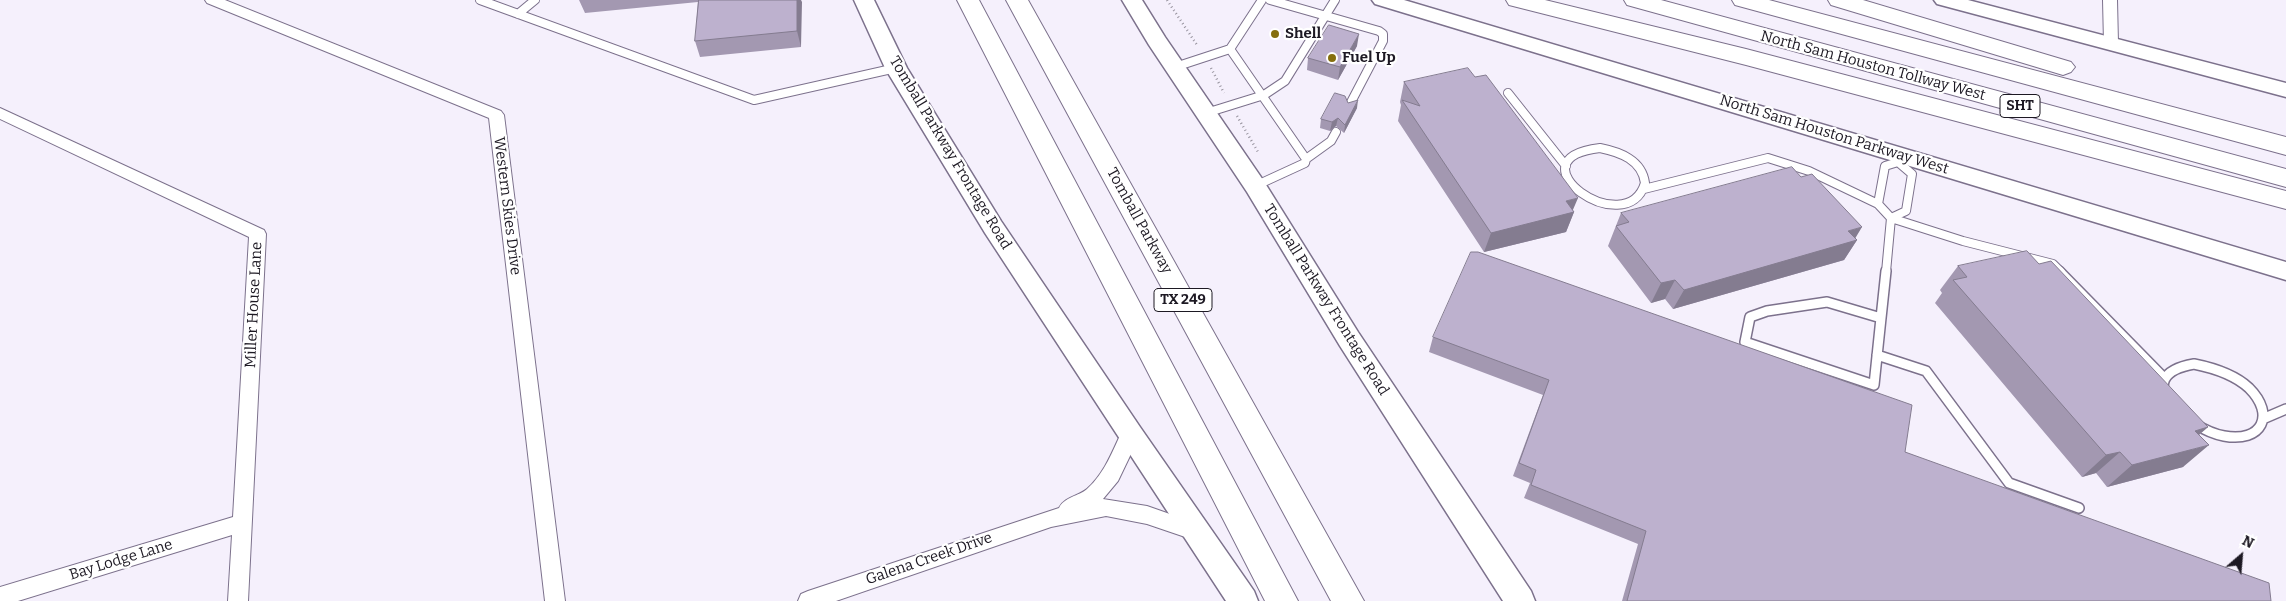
<!DOCTYPE html>
<style>
body{margin:0}
#map{position:relative;width:2286px;height:601px;overflow:hidden;background:#f5f0fc;font-family:Bitter,serif}
canvas{display:block}
.north{position:absolute;left:2216px;top:531px;width:50px;height:50px;-webkit-text-stroke:4px #fff;paint-order:stroke;rotate:27deg;font-size:14px;font-weight:700;line-height:20px;text-align:center;color:#1d1923}
.north::after{content:'';display:block;margin:auto;width:18px;height:22px;background:#1d1923;clip-path:polygon(50% 0,100% 100%,50% 72%,0 100%)}
</style>
<div id="map">
<canvas width="2286" height="601"></canvas>
<div class="north">N</div>
</div>
<script>
const context = document.querySelector('canvas').getContext('2d');
context.lineJoin = 'round';
function trace(path, color, width, dash) { context.strokeStyle = color; context.lineWidth = width; context.lineCap = dash ? 'butt' : 'round'; context.setLineDash(dash || []); context.stroke(path); }
function fill(path, color) { context.fillStyle = color; context.fill(path, 'evenodd'); }
function write(font, color, halo, rows, align = 'center') {
  context.font = font + ' Bitter,serif'; context.lineWidth = 4.5; context.setLineDash([]); context.textBaseline = 'middle'; context.strokeStyle = halo; context.fillStyle = color; for (const [text, x, y, turn = 0] of rows) {
    context.save(); context.translate(x, y); context.rotate((+turn || 0) * Math.PI / 180); context.textAlign = isNaN(turn) ? turn : align; if (halo) context.strokeText(text, 0, 0); context.fillText(text, 0, 0); context.restore();
  }
}
const serviceFar1 = new Path2D(`
 M 480,0 L 754,100 L 896,68
 M 1270,0 L 1379,31 L 1383,34 L 1383,41 L 1349,106
 M 518,14 L 535,0
 M 1230,49 L 1306,159 L 1305,163 L 1255,186
 M 1175,67 L 1230,49 L 1262,0
 M 1508,93 L 1566,166
 M 1206,113 L 1264,95 L 1285,81 L 1335,0
 M 1600,148 C 1620,152 1642,160 1645,183 C 1627,244 1507,159 1600,148 Z
 M 1306,159 L 1331,141 L 1336,132
 M 1644,189 L 1768,158 L 1809,171 L 1878,204 L 1891,218 L 1906,211 L 1912,174 L 1898,162
 M 1878,204 L 1885,166 L 1898,162
 M 1886,272 L 1891,218 L 1963,241 L 2053,264 L 2061,272`);
const service = new Path2D(`
 M 2059,271 L 2163,377
 M 1827,302 L 1881,318 L 1874,385 L 1745,342 L 1750,317 L 1767,311 Z
 M 1881,318 L 1886,271
 M 1877,355 L 1926,371 L 2009,483 L 2079,508
 M 2194,364 C 2214,368 2234,374 2249,388 C 2276,415 2262,443 2224,436 C 2189,430 2125,376 2194,364 Z
 M 2265,418 L 2286,409`);
const minor = new Path2D(`
 M 205,0 L 225,0 L 501,111 L 504,115 L 565,601 L 545,601 L 489,118 L 207,3 Z
 M 2103,0 L 2117,0 L 2118,43 L 2116,46 L 2106,46 L 2104,43 Z
 M 0,108 L 264,230 L 266,234 L 248,601 L 228,601 L 232,535 L 18,601 L 0,601 L 0,587 L 233,517 L 249,237 L 0,119 Z
 M 1130,427 L 1137,429 L 1140,435 L 1118,481 L 1103,499 L 1147,506 L 1204,526 L 1207,532 L 1204,538 L 1197,541 L 1147,524 L 1106,516 L 1051,527 L 836,601 L 798,601 L 801,594 L 808,591 L 1059,508 C 1064,497 1079,496 1087,489 C 1105,473 1113,450 1123,429 Z`);
const secondary = new Path2D(`
 M 854,0 L 874,0 L 907,68 L 1001,221 L 1140,427 L 1254,591 L 1258,601 L 1226,601 L 985,233 L 885,68 Z
 M 1122,0 L 1142,0 L 1165,37 L 1263,180 L 1358,332 L 1531,591 L 1535,601 L 1503,601 L 1340,346 L 1247,192 L 1149,45 Z
 M 1372,0 L 1404,0 L 2286,262 L 2286,280 L 1375,4 Z
 M 1934,0 L 1968,0 L 2286,83 L 2286,97 L 1937,4 Z`);
const motorway = new Path2D(`
 M 957,0 L 979,0 L 1298,601 L 1265,601 Z
 M 1006,0 L 1028,0 L 1364,601 L 1331,601 Z
 M 1506,0 L 1545,0 L 1746,49 L 2286,191 L 2286,209 L 1746,65 L 1509,5 Z
 M 1624,0 L 1661,0 L 2286,169 L 2286,187 L 1627,5 Z
 M 1732,0 L 1769,0 L 2286,137 L 2286,155 L 1735,5 Z
 M 1828,0 L 1863,0 L 2071,62 L 2075,67 L 2071,72 L 2063,75 L 1831,5 Z`);
trace(serviceFar1, '#7c718c', 10);
trace(service, '#7c718c', 12);
trace(minor, '#7c718c', 2);
trace(secondary, '#7c718c', 3);
trace(motorway, '#7c718c', 2);
trace(new Path2D(`
 M 1167,0 L 1197,45
 M 1211,68 L 1224,93
 M 1237,116 L 1258,152`), '#98949f', 2.5, [1, 3]);
trace(serviceFar1, '#fff', 8);
trace(service, '#fff', 9);
fill(minor, '#fff');
fill(secondary, '#fff');
fill(motorway, '#fff');
fill(new Path2D(`
 M 579,0 L 801,0 L 801,47 L 700,57 L 695,41 L 698,2 L 585,13 Z
 M 1357,46 L 1338,80 L 1307,70 L 1308,58 Z
 M 1404,82 L 1573,211 L 1574,212 L 1566,232 L 1484,252 L 1398,121 L 1401,105 L 1400,102 Z
 M 1348,103 L 1357,108 L 1344,133 L 1336,126 L 1330,131 L 1320,128 L 1321,119 Z
 M 1621,213 L 1855,238 L 1857,240 L 1844,260 L 1673,309 L 1665,299 L 1651,303 L 1608,246 Z
 M 2039,264 L 2208,427 L 2199,435 L 2183,467 L 2107,487 L 2096,473 L 2082,477 L 1935,303 L 1942,293 L 1940,290 L 1958,266 Z
 M 1433,337 L 1905,452 L 2271,601 L 1622,601 L 1638,544 L 1524,498 L 1530,483 L 1513,476 L 1543,395 L 1429,352 Z`), '#a398b1');
fill(new Path2D(`
 M 797,0 L 801,0 L 802,2 L 801,47 L 797,31 Z
 M 1359,34 L 1357,46 L 1338,80 L 1340,67 Z
 M 1358,100 L 1357,108 L 1344,133 L 1345,125 Z
 M 1338,118 L 1336,126 L 1330,131 L 1332,122 Z
 M 1578,198 L 1572,212 L 1574,212 L 1566,232 L 1484,252 L 1491,233 L 1566,201 Z
 M 1862,227 L 1853,242 L 1857,240 L 1844,260 L 1673,309 L 1684,290 L 1848,231 Z
 M 1675,280 L 1665,299 L 1651,303 L 1661,283 Z
 M 2208,427 L 2182,449 L 2195,431 Z
 M 2209,445 L 2183,467 L 2107,487 L 2132,465 Z
 M 2120,452 L 2096,473 L 2082,477 L 2106,455 Z`), '#847c90');
const building = new Path2D(`
 M 699,0 L 797,0 L 797,31 L 695,41 Z
 M 1329,25 L 1359,34 L 1340,67 L 1308,58 Z
 M 1468,68 L 1475,77 L 1486,75 L 1578,198 L 1566,201 L 1574,212 L 1491,233 L 1402,100 L 1420,106 L 1404,82 Z
 M 1335,93 L 1345,96 L 1348,103 L 1358,100 L 1345,125 L 1338,118 L 1332,122 L 1321,119 Z
 M 1792,167 L 1801,177 L 1812,174 L 1862,227 L 1848,231 L 1857,240 L 1684,290 L 1675,280 L 1661,283 L 1616,226 L 1629,222 L 1621,213 Z
 M 2027,251 L 2039,264 L 2051,261 L 2208,427 L 2195,431 L 2209,445 L 2132,465 L 2120,452 L 2106,455 L 1953,280 L 1967,277 L 1958,266 Z
 M 1471,252 L 1478,252 L 1912,405 L 1905,452 L 2269,583 L 2271,601 L 1627,601 L 1646,531 L 1531,485 L 1536,470 L 1519,463 L 1549,380 L 1433,337 Z`);
fill(building, '#bdb1ce');
trace(building, '#847c90', 1);
for (const [x, y, r, color] of [
 [1275,34,5,"#856e0d"],
 [1332,58,5,"#856e0d"]
]) { const dot = new Path2D(); dot.arc(x, y, r, 0, 2 * Math.PI); context.fillStyle = color; context.fill(dot); trace(dot, '#fff', 2); }
for (const [x, y, w] of [
 [2020,106,40],
 [1183,300,58]
]) { const box = new Path2D(); box.roundRect(x - w / 2, y - 11.5, w, 23, 4); context.fillStyle = '#fff'; context.fill(box); trace(box, '#1d1923', 1); }
write('bold 14px', '#1d1923', null, [
 ["SHT",2020,106],
 ["TX 249",1183,300]
]);
write('bold 15px', '#1d1923', '#fff', [
 ["Shell",1285,34],
 ["Fuel Up",1342,58]
], 'left');
write('15px', '#1d1923', '#fff', [
 ["North Sam Houston Tollway West",1873,66,15],
 ["North Sam Houston Parkway West",1834,135,17],
 ["Tomball Parkway Frontage Road",950,153,59],
 ["Western Skies Drive",507,206,83],
 ["Tomball Parkway",1139,221,61],
 ["Tomball Parkway Frontage Road",1326,300,58],
 ["Miller House Lane",254,305,-87],
 ["Galena Creek Drive",929,559,-19],
 ["Bay Lodge Lane",121,560,-17]
]);
</script>
